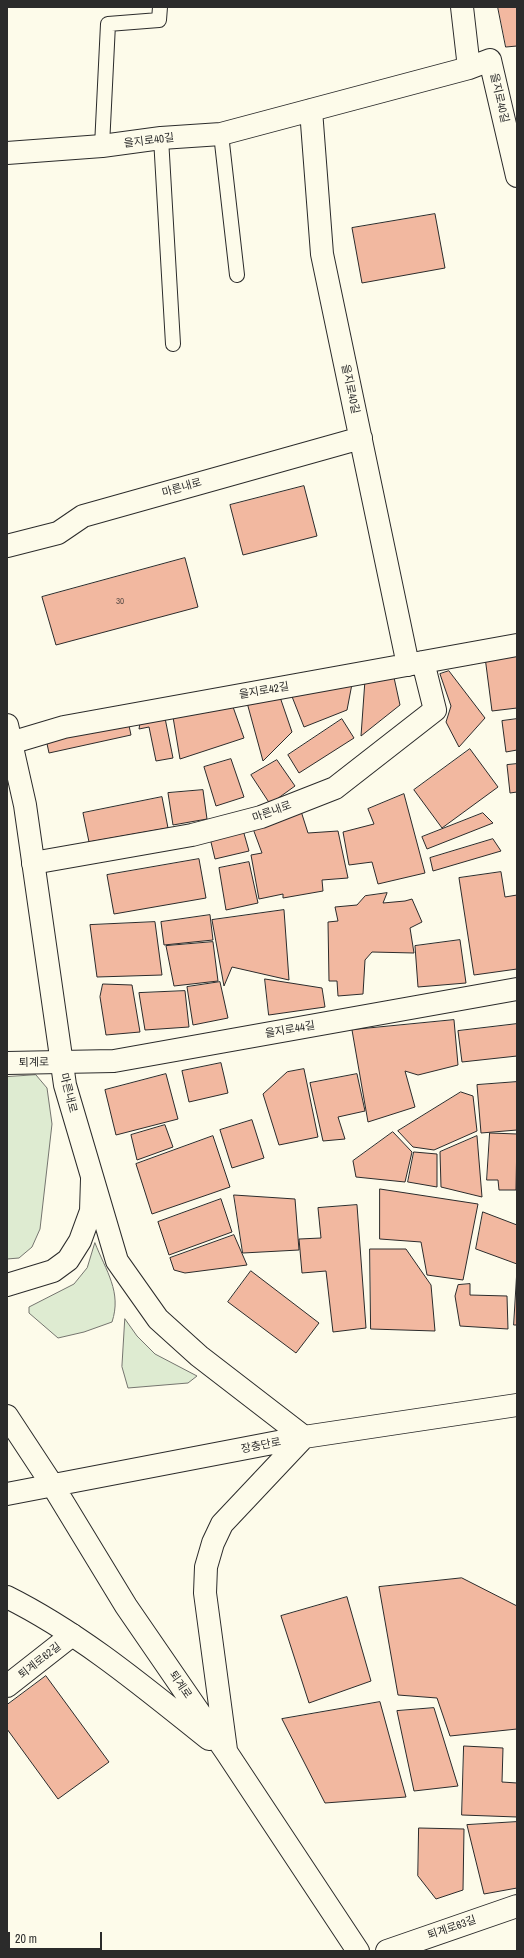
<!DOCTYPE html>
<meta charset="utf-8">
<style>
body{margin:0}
#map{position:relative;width:524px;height:1958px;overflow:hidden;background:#fdfbea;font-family:"Archivo Narrow",sans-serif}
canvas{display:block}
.frame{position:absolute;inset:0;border:8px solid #2b2b2b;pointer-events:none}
.scale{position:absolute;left:8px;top:1932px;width:94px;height:18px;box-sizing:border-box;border:2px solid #2b2b2b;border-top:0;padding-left:5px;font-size:12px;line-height:14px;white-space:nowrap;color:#2b2b2b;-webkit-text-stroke:3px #fdfbea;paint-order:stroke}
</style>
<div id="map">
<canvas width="524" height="1958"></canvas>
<div class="frame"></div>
<div class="scale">20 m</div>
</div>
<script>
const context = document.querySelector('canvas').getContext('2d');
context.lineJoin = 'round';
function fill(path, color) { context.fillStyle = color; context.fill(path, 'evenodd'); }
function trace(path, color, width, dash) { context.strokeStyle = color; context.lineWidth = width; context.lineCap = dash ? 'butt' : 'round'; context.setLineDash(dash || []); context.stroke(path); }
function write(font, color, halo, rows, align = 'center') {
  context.font = font + ' "Archivo Narrow","Noto Sans KR",sans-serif'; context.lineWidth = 3; context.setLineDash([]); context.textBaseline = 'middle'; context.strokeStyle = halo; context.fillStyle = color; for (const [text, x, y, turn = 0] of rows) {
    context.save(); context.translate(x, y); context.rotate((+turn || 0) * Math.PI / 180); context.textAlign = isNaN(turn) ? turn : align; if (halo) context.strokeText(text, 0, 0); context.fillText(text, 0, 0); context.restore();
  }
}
const green = new Path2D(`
 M 36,1075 L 47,1088 L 52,1124 L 40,1229 L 32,1247 L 19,1258 L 7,1259 L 7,1077 Z
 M 95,1243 C 106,1271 122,1292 112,1322 L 84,1332 L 58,1338 L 29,1313 L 29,1307 L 74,1284 L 87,1268 Z
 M 125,1319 L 137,1336 L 155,1354 L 197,1376 L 188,1383 L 128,1388 L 122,1367 Z`);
fill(green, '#deebd1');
trace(green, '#74746e', 1);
const building = new Path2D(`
 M 498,7 L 517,7 L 517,46 L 506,47 Z
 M 435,214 L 445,268 L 362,283 L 352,228 Z
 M 304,486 L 317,536 L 243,555 L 230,505 Z
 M 185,558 L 198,607 L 56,645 L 42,597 Z
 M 517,653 L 517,708 L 492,711 L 485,657 Z
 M 449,671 L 485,718 L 459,747 L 446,722 L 451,706 L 440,674 Z
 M 393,673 L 400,705 L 361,736 L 365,680 Z
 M 352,684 L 347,710 L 304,727 L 291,694 Z
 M 280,697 L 292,732 L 263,761 L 246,699 Z
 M 232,704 L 244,738 L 180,759 L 172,711 Z
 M 164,713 L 173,758 L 156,761 L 149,727 L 139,729 L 141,717 Z
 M 342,719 L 354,738 L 299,773 L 288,755 Z
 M 517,719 L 517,750 L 506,752 L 502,721 Z
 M 128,721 L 131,735 L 49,753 L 46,739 Z
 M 470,749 L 498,787 L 442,828 L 414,790 Z
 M 231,759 L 244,797 L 216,806 L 204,767 Z
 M 277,760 L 295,786 L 270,804 L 251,775 Z
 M 517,764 L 517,792 L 510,793 L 507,765 Z
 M 203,790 L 207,819 L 173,825 L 168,793 Z
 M 404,794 L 425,873 L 378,884 L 372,862 L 349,865 L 343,832 L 374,824 L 368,809 Z
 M 162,797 L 168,828 L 89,842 L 83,813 Z
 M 300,808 L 308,833 L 338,831 L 348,878 L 322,880 L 323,891 L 283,898 L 283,894 L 259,899 L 251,855 L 262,853 L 252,826 Z
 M 483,813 L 493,823 L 427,849 L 422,837 Z
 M 243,830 L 249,851 L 215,859 L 210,838 Z
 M 493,839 L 501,851 L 433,871 L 430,858 Z
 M 199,859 L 206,898 L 114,914 L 107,875 Z
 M 249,862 L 258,903 L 226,910 L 219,868 Z
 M 501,872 L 505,897 L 517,895 L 517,969 L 474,975 L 459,878 Z
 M 387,893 L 383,903 L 405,901 L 412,899 L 422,922 L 410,928 L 414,953 L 372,952 L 365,960 L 363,994 L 338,996 L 337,981 L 329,981 L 328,922 L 338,921 L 335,907 L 357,905 L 365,896 Z
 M 284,910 L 289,980 L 232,967 L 224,986 L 212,920 Z
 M 210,915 L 213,940 L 164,945 L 161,922 Z
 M 155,922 L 162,975 L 97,977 L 90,925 Z
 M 460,940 L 466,983 L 418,987 L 415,946 Z
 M 213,942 L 218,981 L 174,986 L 166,946 Z
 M 265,979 L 322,988 L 325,1007 L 269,1015 Z
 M 220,982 L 228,1018 L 193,1025 L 187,987 Z
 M 103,984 L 132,985 L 140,1032 L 106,1035 L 100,997 Z
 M 185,991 L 189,1027 L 145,1030 L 139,993 Z
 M 454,1020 L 458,1065 L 418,1075 L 405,1071 L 415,1107 L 368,1122 L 352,1030 Z
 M 517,1024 L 517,1056 L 462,1062 L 458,1031 Z
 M 221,1063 L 228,1093 L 189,1102 L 182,1071 Z
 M 304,1069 L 318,1137 L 279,1145 L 263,1094 L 287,1072 Z
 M 166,1074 L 178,1119 L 116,1135 L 105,1090 Z
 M 357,1074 L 365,1111 L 338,1117 L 345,1139 L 323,1141 L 310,1083 Z
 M 517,1082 L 517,1130 L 481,1133 L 477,1085 Z
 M 461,1092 L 473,1096 L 477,1131 L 434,1150 L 413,1147 L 398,1131 Z
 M 252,1120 L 264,1158 L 232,1168 L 220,1130 Z
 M 165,1125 L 173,1147 L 137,1160 L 131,1135 Z
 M 393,1132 L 412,1152 L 405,1182 L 356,1177 L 353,1161 Z
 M 490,1133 L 517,1134 L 516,1190 L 499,1190 L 498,1180 L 487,1180 Z
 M 213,1136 L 230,1187 L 152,1214 L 136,1164 Z
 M 477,1136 L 482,1197 L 441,1187 L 440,1152 Z
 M 414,1152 L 437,1154 L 437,1187 L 408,1182 Z
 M 380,1189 L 478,1204 L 463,1280 L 427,1275 L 421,1242 L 380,1239 Z
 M 234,1195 L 295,1199 L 299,1250 L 243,1253 Z
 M 221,1199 L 232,1232 L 169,1255 L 158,1222 Z
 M 357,1205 L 366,1328 L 333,1332 L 326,1271 L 302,1273 L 299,1239 L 321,1238 L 318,1208 Z
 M 483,1212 L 517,1225 L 517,1264 L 476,1249 Z
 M 234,1235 L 247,1265 L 185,1273 L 174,1270 L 170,1258 Z
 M 370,1249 L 406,1249 L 431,1285 L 435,1331 L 371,1329 Z
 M 517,1269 L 517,1325 L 514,1325 Z
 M 251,1271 L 319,1323 L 296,1353 L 228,1302 Z
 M 470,1284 L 470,1295 L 507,1296 L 508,1329 L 460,1326 L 455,1296 L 458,1285 Z
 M 462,1578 L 517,1606 L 517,1729 L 450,1736 L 437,1698 L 398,1695 L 379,1587 Z
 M 347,1597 L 371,1681 L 309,1703 L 281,1616 Z
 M 46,1676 L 109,1762 L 58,1799 L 7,1729 L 7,1705 Z
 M 380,1702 L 406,1797 L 325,1803 L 282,1719 Z
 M 434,1708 L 458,1786 L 414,1791 L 397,1711 Z
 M 464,1746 L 503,1748 L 502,1782 L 517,1783 L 517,1817 L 462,1815 Z
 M 517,1822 L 517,1888 L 484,1894 L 467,1825 Z
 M 419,1828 L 464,1829 L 463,1890 L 436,1899 L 418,1876 Z`);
fill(building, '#f2b8a0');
trace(building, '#2b2b2b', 1);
const service = new Path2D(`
 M 221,134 L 237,275
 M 161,138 L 173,344
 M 102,146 L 108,24 L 159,20 L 160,7`);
const minor = new Path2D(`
 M 462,7 L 469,68
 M 311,110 L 322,254 L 408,665
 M 7,153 L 102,146 L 161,138 L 221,134 L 469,68 L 490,60 L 517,176
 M 7,546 L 58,533 L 83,516 L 361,438
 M 7,744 L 64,727 L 517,645
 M 33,863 L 192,835 L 261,817 L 335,788 L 435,710 L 423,662
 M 7,1063 L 114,1061 L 517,989
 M 7,1686 L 72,1635
 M 387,1951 L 517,1906`);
const secondary = new Path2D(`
 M 7,725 L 25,805 L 65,1085 L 117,1261 L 158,1319 L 199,1356 L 304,1437`);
const primary = new Path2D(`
 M 7,1285 L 53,1271 L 68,1260 L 80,1241 L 91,1211 L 92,1179
 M 7,1416 L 53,1486 L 126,1606 L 227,1753 L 358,1951
 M 7,1494 L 304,1437 L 517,1405
 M 7,1597 C 81,1634 144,1687 209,1739
 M 226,1750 L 205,1593 L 206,1567 L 213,1543 L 222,1524 L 304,1437`);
trace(service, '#2b2b2b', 16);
trace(minor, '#2b2b2b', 24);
trace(secondary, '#2b2b2b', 24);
trace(primary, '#2b2b2b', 24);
trace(service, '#fdfbea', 14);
trace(minor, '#fdfbea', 22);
trace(secondary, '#fdfbea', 22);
trace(primary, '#fdfbea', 22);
write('9px', '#5d4e48', null, [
 ["30",120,602]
]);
write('11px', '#2b2b2b', '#fdfbea', [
 ["을지로40길",499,98,77],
 ["을지로40길",149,141,-7],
 ["을지로40길",350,389,78],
 ["마른내로",182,488,-16],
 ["을지로42길",264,691,-10],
 ["마른내로",272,812,-20],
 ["을지로44길",290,1030,-10],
 ["퇴계로",34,1063,-1],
 ["마른내로",68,1093,76],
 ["장충단로",261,1446,-11],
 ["퇴계로62길",40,1661,-38],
 ["퇴계로",180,1685,56],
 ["퇴계로63길",452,1928,-19]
]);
</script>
